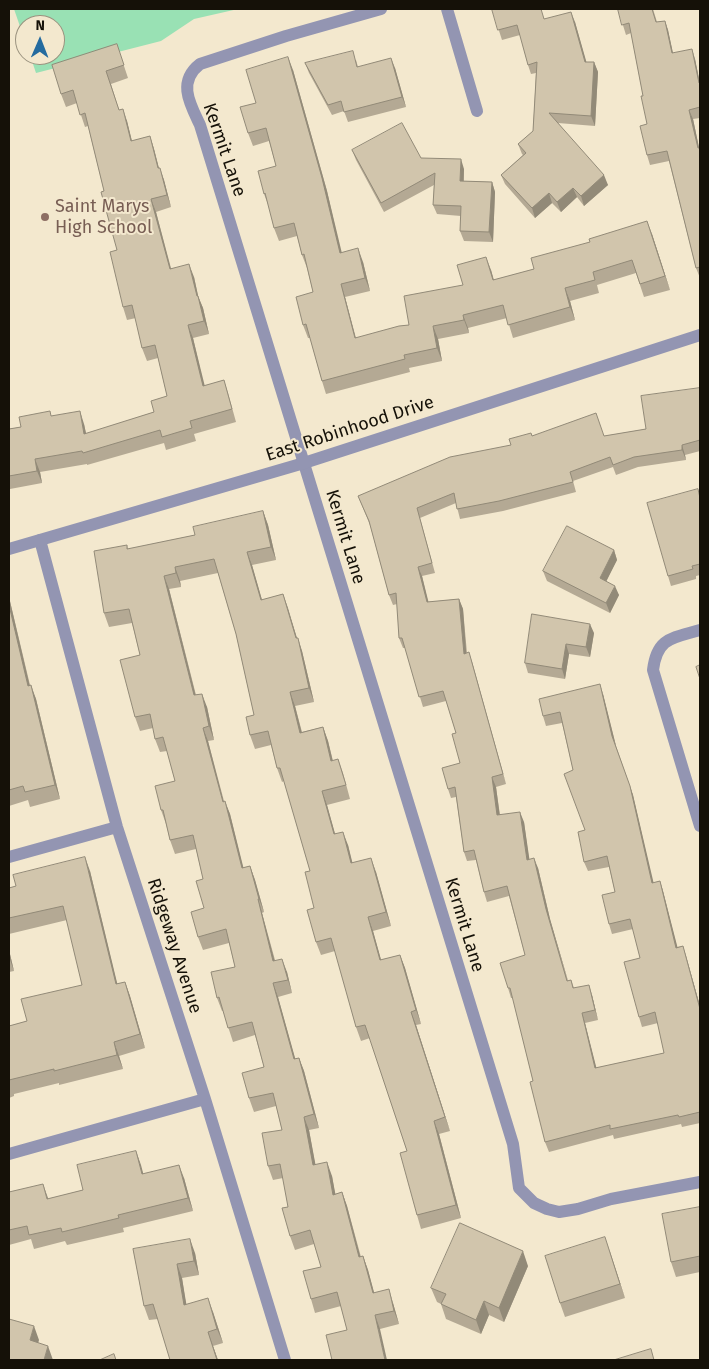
<!DOCTYPE html>
<style>
body{margin:0}
#map{position:relative;width:709px;height:1369px;overflow:hidden;background:#f3e8ce;font-family:"Fira Sans",sans-serif}
canvas{display:block}
.frame{position:absolute;inset:0;border:10px solid #151108;pointer-events:none}
.north{position:absolute;left:15px;top:15px;width:50px;height:50px;box-sizing:border-box;background:#f3e8ce;border:1px solid #9a927f;border-radius:50%;rotate:1deg;font-size:14px;font-weight:700;line-height:20px;text-align:center;color:#151108}
.north::after{content:'';display:block;margin:auto;width:18px;height:22px;background:#246b9f;clip-path:polygon(50% 0,100% 100%,50% 72%,0 100%)}
</style>
<div id="map">
<canvas width="709" height="1369"></canvas>
<div class="frame"></div>
<div class="north">N</div>
</div>
<script>
const context = document.querySelector('canvas').getContext('2d');
context.lineJoin = 'round';
function fill(path, color) { context.fillStyle = color; context.fill(path, 'evenodd'); }
function trace(path, color, width, dash) { context.strokeStyle = color; context.lineWidth = width; context.lineCap = dash ? 'butt' : 'round'; context.setLineDash(dash || []); context.stroke(path); }
function write(font, color, halo, rows, align = 'center') {
  context.font = font + ' "Fira Sans",sans-serif'; context.lineWidth = 4; context.setLineDash([]); context.textBaseline = 'middle'; context.strokeStyle = halo; context.fillStyle = color; for (const [text, x, y, turn = 0] of rows) {
    context.save(); context.translate(x, y); context.rotate((+turn || 0) * Math.PI / 180); context.textAlign = isNaN(turn) ? turn : align; if (halo) context.strokeText(text, 0, 0); context.fillText(text, 0, 0); context.restore();
  }
}
fill(new Path2D(`
 M 14,9 L 238,9 L 194,19 L 161,41 L 36,73 L 30,55 L 55,55 L 55,25 L 25,25 L 25,41 Z`), '#99e1b4');
trace(new Path2D(`
 M 381,9 L 286,36 L 200,64 C 177,82 190,104 200,125 L 513,1144 L 519,1188 L 534,1203 L 547,1209 L 559,1212 L 578,1209 L 611,1199 L 700,1182
 M 447,9 L 477,111
 M 40,540 L 117,827 L 205,1099 L 285,1360
 M 700,630 C 673,638 657,637 653,670 L 700,826
 M 9,857 L 117,827
 M 9,1154 L 205,1099`), '#9395b2', 12);
trace(new Path2D(`
 M 9,549 L 304,463 L 700,335`), '#9395b2', 12);
fill(new Path2D(`
 M 492,9 L 545,19 L 575,22 L 586,62 L 594,62 L 598,72 L 595,126 L 558,123 L 608,185 L 584,206 L 577,197 L 561,212 L 552,203 L 535,218 L 505,184 L 501,175 L 523,155 L 522,154 L 518,144 L 533,131 L 536,73 L 531,74 L 528,65 L 520,35 L 502,40 Z
 M 618,9 L 653,9 L 657,22 L 665,21 L 668,30 L 673,53 L 695,59 L 700,83 L 700,118 L 693,119 L 699,148 L 700,148 L 700,278 L 696,268 L 669,161 L 650,165 L 647,155 L 647,124 L 643,96 L 631,33 L 626,35 Z
 M 121,57 L 128,78 L 111,84 L 119,110 L 127,121 L 132,141 L 150,136 L 154,149 L 159,168 L 164,180 L 171,207 L 156,212 L 171,268 L 194,277 L 198,296 L 203,308 L 209,334 L 193,338 L 204,386 L 224,380 L 228,393 L 236,422 L 194,434 L 196,441 L 166,450 L 164,443 L 87,465 L 87,464 L 40,472 L 42,483 L 10,489 L 9,485 L 9,429 L 21,427 L 52,416 L 84,424 L 86,434 L 154,412 L 167,396 L 158,358 L 147,361 L 142,348 L 136,318 L 127,320 L 123,307 L 117,250 L 104,191 L 88,126 L 85,127 L 77,103 L 66,107 L 61,94 Z
 M 356,60 L 358,67 L 395,68 L 406,107 L 348,122 L 344,111 L 332,115 L 309,73 L 305,63 Z
 M 293,70 L 327,191 L 341,253 L 363,262 L 370,291 L 345,297 L 356,338 L 409,325 L 463,285 L 491,270 L 494,280 L 534,269 L 652,234 L 670,290 L 644,297 L 636,273 L 597,285 L 599,293 L 570,301 L 575,320 L 513,338 L 507,318 L 468,328 L 469,333 L 438,339 L 442,361 L 409,368 L 410,372 L 326,394 L 322,381 L 310,338 L 308,338 L 303,325 L 313,292 L 307,268 L 302,255 L 297,236 L 279,241 L 274,228 L 269,207 L 264,194 L 276,166 L 269,141 L 253,146 L 248,133 L 256,103 Z
 M 352,150 L 421,158 L 464,169 L 464,181 L 492,182 L 495,192 L 493,242 L 464,241 L 460,231 L 461,216 L 437,214 L 433,205 L 434,185 L 384,212 L 356,160 Z
 M 700,388 L 700,451 L 685,455 L 686,460 L 638,467 L 616,475 L 613,467 L 573,481 L 576,492 L 503,511 L 460,519 L 456,503 L 420,518 L 435,573 L 422,576 L 428,602 L 459,599 L 463,609 L 467,653 L 472,662 L 506,784 L 496,787 L 500,815 L 524,822 L 529,860 L 538,868 L 550,919 L 568,981 L 571,980 L 574,988 L 592,995 L 598,1020 L 585,1023 L 596,1068 L 664,1053 L 658,1023 L 642,1027 L 639,1017 L 640,958 L 633,929 L 612,934 L 609,924 L 615,892 L 609,867 L 588,871 L 584,862 L 585,830 L 573,770 L 562,723 L 546,726 L 543,716 L 603,694 L 616,746 L 633,795 L 653,883 L 660,881 L 663,891 L 677,947 L 683,946 L 686,956 L 700,1006 L 700,1123 L 682,1127 L 681,1124 L 614,1139 L 613,1135 L 549,1152 L 545,1142 L 533,1081 L 513,998 L 511,998 L 508,988 L 525,955 L 509,896 L 487,902 L 484,892 L 476,860 L 467,861 L 464,852 L 456,797 L 451,798 L 448,789 L 460,763 L 456,733 L 446,701 L 423,707 L 405,648 L 403,648 L 399,638 L 397,604 L 393,605 L 389,595 L 370,525 L 358,496 L 511,445 L 532,436 L 604,436 L 646,429 Z
 M 700,498 L 700,575 L 696,576 L 696,579 L 671,586 L 668,576 Z
 M 263,511 L 268,525 L 276,560 L 252,565 L 262,600 L 283,594 L 297,638 L 302,651 L 314,702 L 295,706 L 302,732 L 323,727 L 328,741 L 333,761 L 338,759 L 343,773 L 350,799 L 327,805 L 335,834 L 348,845 L 352,863 L 376,872 L 391,926 L 373,931 L 381,960 L 400,955 L 405,968 L 421,1024 L 416,1025 L 450,1131 L 439,1134 L 461,1218 L 421,1229 L 417,1215 L 407,1151 L 370,1038 L 361,1041 L 356,1027 L 335,951 L 321,955 L 316,942 L 314,908 L 310,871 L 284,781 L 282,782 L 277,768 L 271,745 L 255,749 L 250,735 L 254,715 L 236,634 L 218,573 L 180,581 L 181,587 L 169,589 L 196,695 L 207,707 L 214,740 L 208,741 L 224,801 L 230,814 L 243,868 L 250,866 L 255,880 L 264,912 L 262,913 L 275,960 L 287,972 L 292,993 L 278,997 L 295,1059 L 299,1058 L 304,1071 L 319,1128 L 309,1130 L 315,1164 L 332,1176 L 335,1194 L 342,1192 L 347,1206 L 361,1257 L 363,1256 L 368,1270 L 374,1293 L 393,1303 L 399,1324 L 380,1329 L 347,1330 L 341,1306 L 315,1313 L 311,1299 L 321,1267 L 314,1244 L 295,1250 L 290,1236 L 288,1207 L 283,1178 L 273,1180 L 268,1166 L 282,1130 L 276,1106 L 254,1112 L 249,1098 L 264,1067 L 255,1035 L 233,1042 L 223,1011 L 222,1011 L 217,998 L 235,967 L 229,943 L 203,950 L 198,937 L 204,908 L 203,879 L 196,849 L 175,854 L 170,840 L 166,824 L 161,810 L 175,781 L 167,751 L 160,752 L 155,739 L 153,728 L 140,731 L 135,717 L 140,655 L 132,623 L 109,627 L 104,613 L 127,545 L 128,549 L 195,535 Z
 M 614,550 L 617,560 L 606,581 L 619,595 L 610,613 L 547,581 L 543,571 Z
 M 9,597 L 30,685 L 36,699 L 60,799 L 30,807 L 28,800 L 9,806 Z
 M 532,614 L 594,633 L 590,657 L 569,654 L 565,679 L 528,673 L 525,663 Z
 M 90,871 L 117,984 L 125,982 L 130,996 L 145,1048 L 119,1056 L 123,1069 L 59,1085 L 59,1083 L 14,1094 L 14,1096 L 9,1098 L 9,1026 L 27,1021 L 82,985 L 67,920 L 9,934 L 9,888 Z
 M 9,950 L 14,971 L 9,972 Z
 M 136,1151 L 143,1174 L 184,1178 L 193,1211 L 123,1228 L 124,1232 L 67,1245 L 65,1241 L 34,1249 L 31,1239 L 9,1245 L 9,1192 L 48,1199 L 83,1190 Z
 M 700,1207 L 700,1272 L 676,1277 L 671,1262 Z
 M 133,1249 L 195,1253 L 199,1275 L 182,1278 L 186,1305 L 213,1312 L 223,1343 L 213,1346 L 218,1360 L 170,1360 L 158,1319 L 149,1320 L 144,1306 Z
 M 610,1252 L 625,1298 L 565,1317 L 560,1303 Z
 M 528,1266 L 504,1322 L 489,1315 L 481,1334 L 446,1319 L 441,1304 L 437,1302 L 431,1288 Z`), '#b4a994');
fill(new Path2D(`
 M 571,12 L 575,22 L 589,71 L 585,62 Z
 M 665,21 L 668,30 L 675,63 L 672,53 Z
 M 692,49 L 695,59 L 700,84 L 699,83 Z
 M 288,57 L 293,70 L 327,191 L 345,266 L 340,253 Z
 M 391,58 L 395,68 L 406,107 L 402,97 Z
 M 594,62 L 598,72 L 595,126 L 591,116 Z
 M 123,109 L 127,121 L 135,154 L 131,141 Z
 M 689,110 L 693,119 L 700,152 L 698,148 Z
 M 150,136 L 154,149 L 162,181 L 158,168 Z
 M 461,159 L 464,169 L 463,190 L 460,181 Z
 M 160,168 L 164,180 L 171,207 L 167,195 Z
 M 604,175 L 608,185 L 584,206 L 581,196 Z
 M 492,182 L 495,192 L 493,242 L 489,232 Z
 M 573,188 L 577,197 L 561,212 L 557,202 Z
 M 549,193 L 552,203 L 535,218 L 532,208 Z
 M 151,199 L 156,212 L 174,281 L 170,269 Z
 M 647,221 L 652,234 L 670,290 L 665,276 Z
 M 358,248 L 363,262 L 370,291 L 365,278 Z
 M 486,257 L 491,270 L 497,293 L 493,280 Z
 M 189,264 L 194,277 L 201,309 L 197,296 Z
 M 341,284 L 345,297 L 359,351 L 355,338 Z
 M 565,288 L 570,301 L 575,320 L 570,307 Z
 M 198,296 L 203,308 L 209,334 L 204,321 Z
 M 463,315 L 468,328 L 469,333 L 464,320 Z
 M 188,325 L 193,338 L 208,399 L 203,386 Z
 M 433,326 L 438,339 L 442,361 L 437,348 Z
 M 80,411 L 84,424 L 89,447 L 84,434 Z
 M 682,445 L 685,455 L 686,460 L 682,450 Z
 M 35,459 L 40,472 L 42,483 L 37,471 Z
 M 263,511 L 268,525 L 276,560 L 271,547 Z
 M 614,550 L 617,560 L 603,588 L 600,578 Z
 M 247,552 L 252,565 L 266,614 L 261,600 Z
 M 175,567 L 180,581 L 181,587 L 176,573 Z
 M 418,567 L 422,576 L 431,612 L 427,602 Z
 M 164,576 L 169,589 L 199,709 L 194,695 Z
 M 615,586 L 619,595 L 610,613 L 606,603 Z
 M 283,594 L 288,608 L 301,652 L 296,638 Z
 M 9,597 L 33,700 L 28,686 L 9,605 Z
 M 459,599 L 463,609 L 467,664 L 464,654 Z
 M 590,624 L 594,633 L 590,657 L 586,647 Z
 M 298,638 L 302,651 L 314,702 L 309,688 Z
 M 566,644 L 569,654 L 565,679 L 562,669 Z
 M 469,652 L 472,662 L 506,784 L 503,774 Z
 M 600,684 L 603,694 L 616,746 L 612,736 Z
 M 31,685 L 36,699 L 60,799 L 55,785 Z
 M 290,692 L 295,706 L 305,746 L 300,733 Z
 M 202,694 L 207,707 L 214,740 L 209,726 Z
 M 323,727 L 328,741 L 336,775 L 331,761 Z
 M 203,728 L 208,741 L 227,815 L 223,802 Z
 M 492,777 L 496,787 L 501,825 L 497,815 Z
 M 630,786 L 633,795 L 656,893 L 652,883 Z
 M 322,791 L 327,805 L 339,848 L 334,834 Z
 M 225,801 L 230,814 L 247,882 L 242,868 Z
 M 520,812 L 524,822 L 531,870 L 527,860 Z
 M 343,832 L 348,845 L 356,877 L 351,863 Z
 M 85,857 L 90,871 L 121,999 L 116,984 Z
 M 371,858 L 376,872 L 391,926 L 386,912 Z
 M 534,858 L 538,868 L 550,919 L 571,991 L 546,909 Z
 M 250,866 L 255,880 L 264,912 L 259,899 Z
 M 660,881 L 663,891 L 680,957 L 676,948 Z
 M 258,899 L 262,913 L 278,974 L 273,961 Z
 M 368,917 L 373,931 L 385,974 L 380,960 Z
 M 683,946 L 686,956 L 700,1006 L 700,1009 Z
 M 9,950 L 14,971 L 9,957 Z
 M 400,955 L 405,968 L 421,1024 L 416,1010 Z
 M 282,959 L 287,972 L 292,993 L 288,980 Z
 M 125,982 L 130,996 L 145,1048 L 140,1034 Z
 M 273,983 L 278,997 L 299,1072 L 294,1059 Z
 M 589,985 L 592,995 L 598,1020 L 595,1010 Z
 M 411,1012 L 416,1025 L 450,1131 L 445,1117 Z
 M 582,1013 L 585,1023 L 599,1078 L 595,1068 Z
 M 114,1042 L 119,1056 L 123,1069 L 117,1055 Z
 M 299,1058 L 304,1071 L 319,1128 L 314,1114 Z
 M 304,1117 L 309,1130 L 318,1178 L 313,1165 Z
 M 434,1121 L 439,1134 L 461,1218 L 456,1205 Z
 M 136,1151 L 141,1165 L 147,1188 L 142,1174 Z
 M 327,1162 L 332,1176 L 338,1208 L 333,1195 Z
 M 179,1165 L 184,1178 L 193,1211 L 188,1198 Z
 M 43,1184 L 48,1198 L 51,1212 L 47,1199 Z
 M 342,1192 L 347,1206 L 364,1271 L 359,1257 Z
 M 605,1237 L 610,1252 L 625,1298 L 620,1284 Z
 M 190,1239 L 195,1253 L 199,1275 L 194,1261 Z
 M 523,1251 L 528,1266 L 504,1322 L 499,1308 Z
 M 363,1256 L 368,1270 L 378,1307 L 373,1293 Z
 M 177,1264 L 182,1278 L 189,1320 L 184,1305 Z
 M 389,1289 L 399,1324 L 394,1311 Z
 M 208,1298 L 213,1312 L 223,1343 L 217,1329 Z
 M 484,1301 L 489,1315 L 481,1334 L 476,1320 Z
 M 375,1315 L 380,1329 L 387,1360 L 385,1360 Z
 M 34,1326 L 39,1340 L 35,1355 L 30,1340 Z
 M 208,1332 L 218,1360 L 217,1360 Z
 M 48,1346 L 53,1360 L 44,1360 Z`), '#928a78');
const building = new Path2D(`
 M 492,9 L 541,9 L 544,19 L 571,12 L 585,62 L 594,62 L 591,116 L 549,113 L 604,175 L 581,196 L 573,188 L 557,202 L 549,193 L 532,208 L 501,175 L 526,153 L 518,144 L 533,131 L 537,62 L 528,65 L 517,25 L 498,30 Z
 M 618,9 L 652,9 L 656,22 L 665,21 L 672,53 L 692,49 L 699,83 L 700,83 L 700,107 L 689,110 L 698,148 L 700,148 L 700,267 L 696,268 L 667,151 L 647,155 L 640,126 L 647,124 L 641,96 L 643,96 L 629,23 L 622,25 Z
 M 117,44 L 124,65 L 106,71 L 119,110 L 123,109 L 131,141 L 150,136 L 158,168 L 160,168 L 167,195 L 151,199 L 170,269 L 189,264 L 197,296 L 198,296 L 204,321 L 188,325 L 203,386 L 224,380 L 232,409 L 190,421 L 192,428 L 162,437 L 160,430 L 83,453 L 82,451 L 35,459 L 37,471 L 9,476 L 9,429 L 21,427 L 19,417 L 50,411 L 51,416 L 80,411 L 84,434 L 154,412 L 151,401 L 167,396 L 155,345 L 142,348 L 132,305 L 123,307 L 110,252 L 117,250 L 101,192 L 104,191 L 85,113 L 80,115 L 73,90 L 61,94 L 52,65 Z
 M 353,51 L 357,67 L 391,58 L 402,97 L 344,112 L 341,101 L 328,105 L 305,63 Z
 M 288,57 L 322,178 L 340,253 L 358,248 L 365,278 L 341,284 L 355,338 L 399,326 L 409,325 L 404,296 L 463,285 L 457,265 L 486,257 L 493,280 L 534,269 L 531,258 L 590,242 L 589,239 L 647,221 L 665,276 L 640,284 L 632,260 L 593,272 L 595,280 L 565,288 L 570,307 L 508,325 L 503,305 L 463,315 L 464,320 L 433,326 L 437,348 L 404,355 L 405,359 L 322,381 L 306,324 L 303,325 L 296,297 L 313,292 L 304,254 L 302,255 L 294,223 L 274,228 L 265,193 L 264,194 L 258,171 L 276,166 L 266,128 L 248,133 L 240,107 L 256,103 L 246,70 Z
 M 402,123 L 421,158 L 461,159 L 460,181 L 492,182 L 489,232 L 460,231 L 461,206 L 433,205 L 435,173 L 381,203 L 352,150 Z
 M 700,388 L 700,440 L 682,445 L 682,450 L 634,457 L 613,465 L 610,457 L 570,472 L 573,482 L 499,501 L 457,509 L 454,493 L 417,508 L 432,563 L 418,567 L 427,602 L 459,599 L 464,654 L 469,652 L 503,774 L 492,777 L 497,815 L 520,812 L 527,860 L 534,858 L 546,909 L 567,981 L 571,980 L 573,988 L 589,985 L 595,1010 L 582,1013 L 595,1068 L 664,1053 L 655,1012 L 639,1017 L 624,962 L 640,958 L 630,919 L 609,924 L 602,895 L 615,892 L 607,856 L 584,862 L 578,832 L 585,830 L 564,774 L 573,770 L 560,712 L 543,716 L 539,699 L 600,684 L 612,736 L 630,786 L 652,883 L 660,881 L 676,948 L 683,946 L 700,1009 L 700,1112 L 679,1117 L 678,1115 L 610,1129 L 610,1125 L 545,1142 L 530,1082 L 533,1081 L 510,988 L 508,988 L 500,963 L 525,955 L 507,886 L 484,892 L 474,850 L 464,852 L 455,787 L 448,789 L 442,768 L 460,763 L 452,734 L 456,733 L 443,691 L 419,697 L 402,638 L 399,638 L 396,593 L 389,595 L 369,521 L 358,496 L 450,457 L 511,445 L 509,439 L 531,433 L 532,436 L 596,413 L 604,436 L 646,429 L 641,396 Z
 M 698,489 L 700,498 L 700,564 L 692,566 L 693,569 L 668,576 L 647,503 Z
 M 263,511 L 271,547 L 247,552 L 261,600 L 283,594 L 296,638 L 298,638 L 309,688 L 290,692 L 300,733 L 323,727 L 331,761 L 338,759 L 346,785 L 322,791 L 334,834 L 343,832 L 351,863 L 371,858 L 386,912 L 368,917 L 380,960 L 400,955 L 416,1010 L 411,1012 L 445,1117 L 434,1121 L 456,1205 L 417,1215 L 400,1153 L 407,1151 L 365,1025 L 356,1027 L 331,938 L 316,942 L 307,910 L 314,908 L 305,872 L 310,871 L 280,768 L 277,768 L 268,731 L 250,735 L 246,717 L 254,715 L 236,634 L 214,559 L 175,567 L 176,573 L 164,576 L 194,695 L 202,694 L 209,726 L 203,728 L 223,802 L 225,801 L 242,868 L 250,866 L 259,899 L 258,899 L 273,961 L 282,959 L 288,980 L 273,983 L 294,1059 L 299,1058 L 314,1114 L 304,1117 L 313,1165 L 327,1162 L 333,1195 L 342,1192 L 359,1257 L 363,1256 L 373,1293 L 389,1289 L 394,1311 L 375,1315 L 385,1360 L 332,1360 L 326,1335 L 347,1330 L 337,1292 L 311,1299 L 303,1271 L 321,1267 L 310,1230 L 290,1236 L 282,1208 L 288,1207 L 280,1164 L 268,1166 L 262,1133 L 282,1130 L 273,1093 L 249,1098 L 242,1073 L 264,1067 L 252,1022 L 228,1028 L 219,997 L 217,998 L 211,972 L 235,967 L 226,929 L 198,937 L 191,912 L 204,908 L 196,881 L 203,879 L 193,835 L 170,840 L 163,810 L 161,810 L 155,786 L 175,781 L 163,737 L 155,739 L 150,714 L 135,717 L 120,660 L 140,655 L 129,609 L 104,613 L 94,551 L 127,545 L 127,549 L 195,535 L 193,527 Z
 M 567,526 L 614,550 L 600,578 L 615,586 L 606,603 L 543,571 Z
 M 9,605 L 28,686 L 31,685 L 55,785 L 25,792 L 23,786 L 9,790 Z
 M 532,614 L 590,624 L 586,647 L 566,644 L 562,669 L 525,663 Z
 M 700,665 L 700,679 L 696,667 Z
 M 85,857 L 116,984 L 125,982 L 140,1034 L 114,1042 L 117,1055 L 54,1071 L 54,1069 L 9,1080 L 9,1026 L 27,1021 L 21,999 L 82,985 L 63,906 L 9,918 L 9,888 L 16,886 L 13,875 Z
 M 136,1151 L 142,1174 L 179,1165 L 188,1198 L 118,1215 L 119,1218 L 62,1232 L 61,1228 L 29,1235 L 27,1226 L 9,1230 L 9,1192 L 43,1184 L 47,1199 L 83,1190 L 77,1165 Z
 M 700,1207 L 700,1256 L 671,1262 L 662,1214 Z
 M 460,1223 L 523,1251 L 499,1308 L 484,1301 L 476,1320 L 441,1304 L 446,1294 L 431,1288 Z
 M 605,1237 L 620,1284 L 560,1303 L 545,1256 Z
 M 190,1239 L 194,1261 L 177,1264 L 184,1305 L 208,1298 L 217,1329 L 208,1332 L 217,1360 L 170,1360 L 153,1304 L 144,1306 L 133,1249 Z
 M 9,1319 L 34,1326 L 30,1340 L 48,1346 L 44,1360 L 9,1360 Z
 M 651,1349 L 654,1360 L 614,1360 Z
 M 114,1354 L 116,1360 L 100,1360 Z`);
fill(building, '#d1c5ac');
trace(building, '#928a78', 1);
for (const [x, y, r, color] of [
 [45,217,5,"#8d6e63"]
]) { const dot = new Path2D(); dot.arc(x, y, r, 0, 2 * Math.PI); context.fillStyle = color; context.fill(dot); trace(dot, '#f3e8ce', 2); }
write('18px', '#151108', '#f3e8ce', [
 ["Kermit Lane",224,150,71],
 ["East Robinhood Drive",350,429,-18],
 ["Kermit Lane",345,537,73],
 ["Kermit Lane",464,925,73],
 ["Ridgeway Avenue",174,946,72]
]);
write('18px', '#785e54', '#f3e8ce', [
 ["Saint Marys",55,207],
 ["High School",55,228]
], 'left');
</script>
